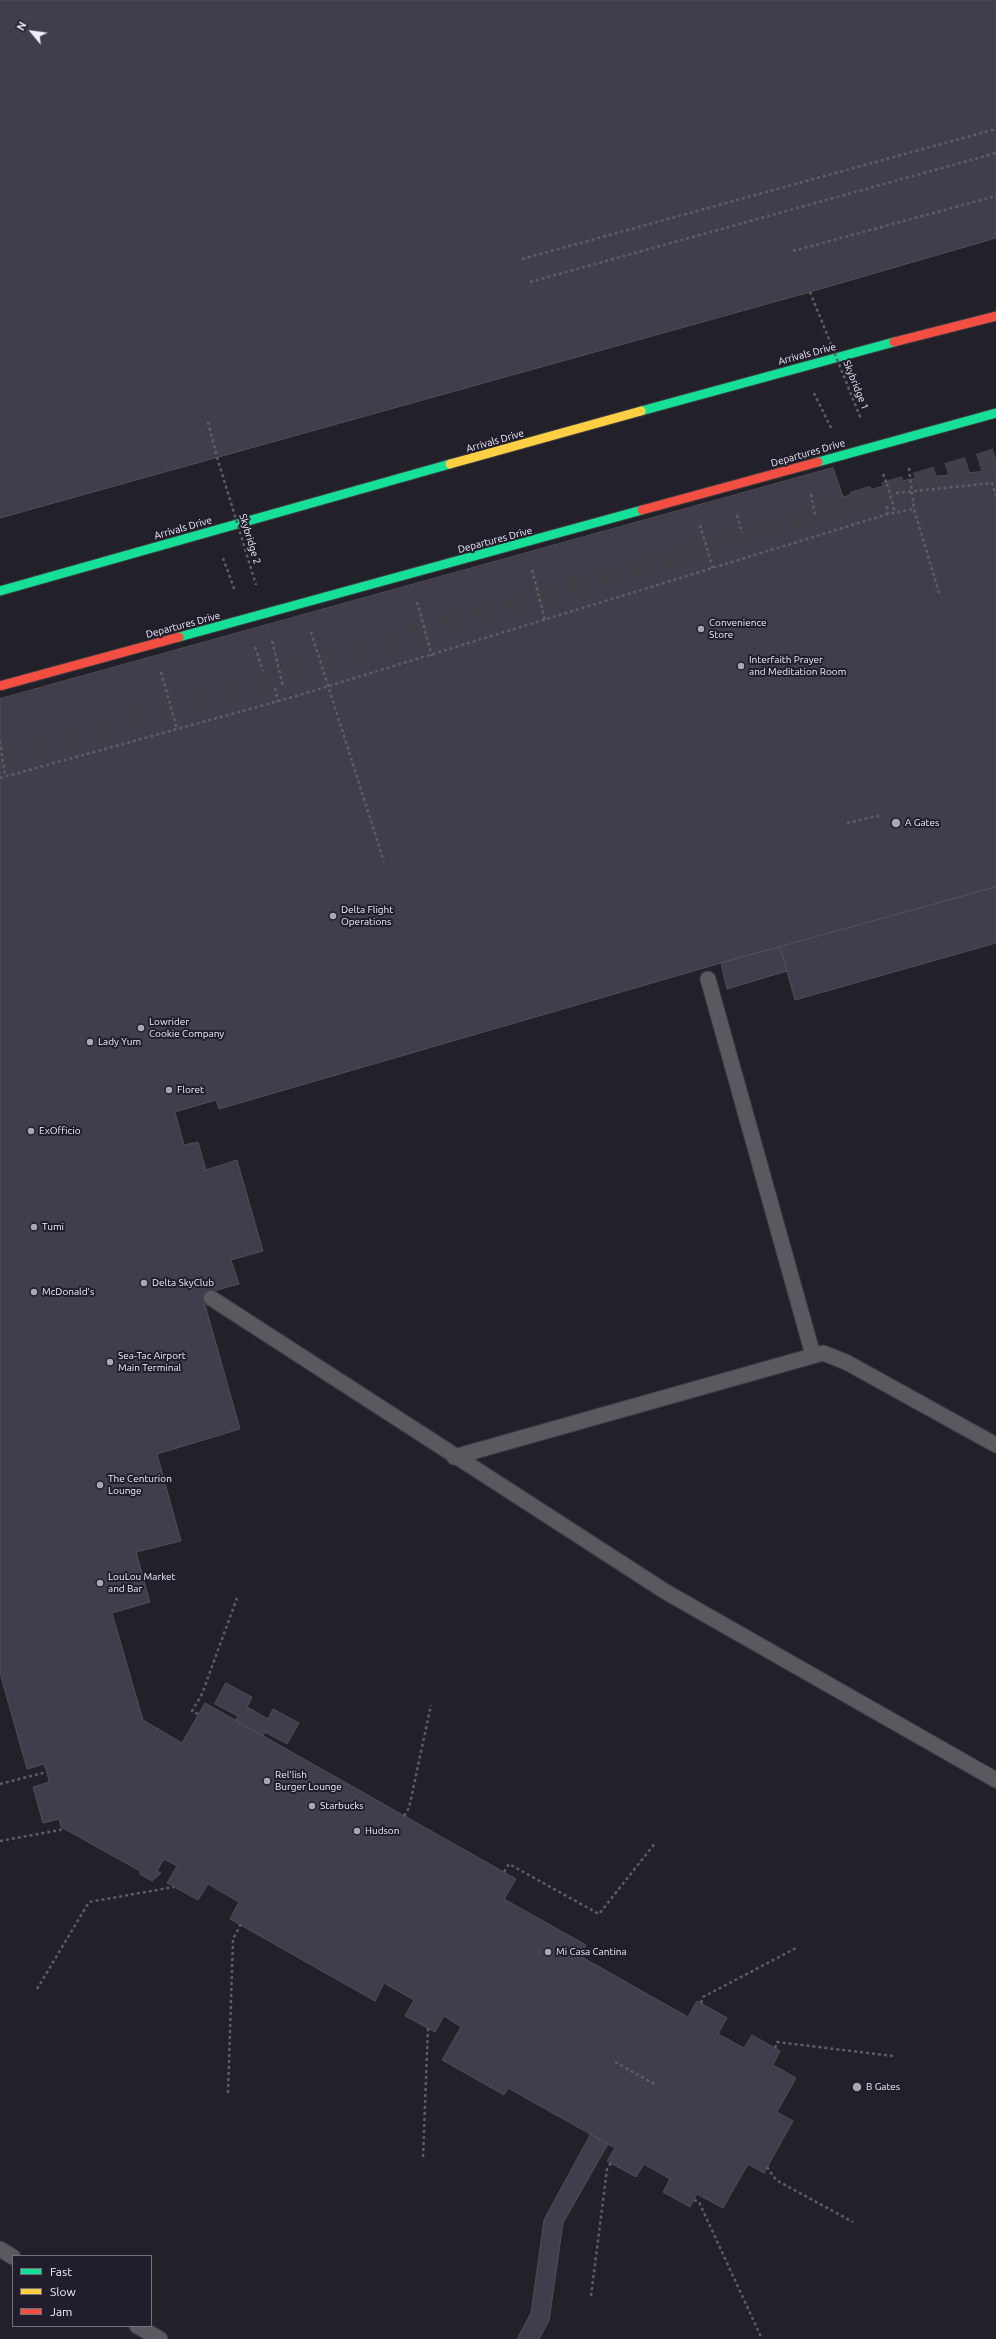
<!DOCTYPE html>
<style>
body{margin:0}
#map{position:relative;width:996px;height:2339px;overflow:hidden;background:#222028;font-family:Ubuntu,sans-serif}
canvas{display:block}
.legend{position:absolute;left:12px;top:2255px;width:140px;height:72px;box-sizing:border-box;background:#211d2c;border:1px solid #74717e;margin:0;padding:5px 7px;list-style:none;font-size:12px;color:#f1effa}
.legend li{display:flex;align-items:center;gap:8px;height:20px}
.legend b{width:20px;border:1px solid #74717e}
.north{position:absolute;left:12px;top:12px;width:40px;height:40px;-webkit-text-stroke:3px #211d2c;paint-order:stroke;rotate:299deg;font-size:11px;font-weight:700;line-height:16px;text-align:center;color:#f1effa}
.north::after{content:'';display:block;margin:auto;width:14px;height:18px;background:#f1effa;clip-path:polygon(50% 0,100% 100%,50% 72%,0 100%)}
</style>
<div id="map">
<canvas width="996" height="2339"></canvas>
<ul class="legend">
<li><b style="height:5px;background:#16e098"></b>Fast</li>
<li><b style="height:5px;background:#ffcf43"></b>Slow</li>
<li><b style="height:5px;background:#f24e42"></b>Jam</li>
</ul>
<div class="north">N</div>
</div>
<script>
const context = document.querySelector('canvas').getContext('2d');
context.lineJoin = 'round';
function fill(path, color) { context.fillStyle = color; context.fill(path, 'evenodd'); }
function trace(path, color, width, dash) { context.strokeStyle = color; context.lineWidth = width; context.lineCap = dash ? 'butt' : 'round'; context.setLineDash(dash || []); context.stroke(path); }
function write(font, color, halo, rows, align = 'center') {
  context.font = font + ' Ubuntu,sans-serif'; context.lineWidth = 4; context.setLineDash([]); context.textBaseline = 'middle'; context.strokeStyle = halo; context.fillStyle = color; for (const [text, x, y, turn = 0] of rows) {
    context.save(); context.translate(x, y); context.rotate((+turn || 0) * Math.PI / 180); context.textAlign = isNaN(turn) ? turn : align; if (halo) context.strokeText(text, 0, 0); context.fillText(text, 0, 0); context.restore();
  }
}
const building = new Path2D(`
 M 0,0 L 996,0 L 996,238 L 810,292 L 0,518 Z
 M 833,468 L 843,497 L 910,479 L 996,470 L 996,887 L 721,963 L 219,1109 L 216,1100 L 175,1112 L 184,1145 L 198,1142 L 206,1170 L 237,1160 L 263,1251 L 231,1260 L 239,1284 L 202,1294 L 240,1429 L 157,1454 L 181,1541 L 136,1552 L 150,1602 L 112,1613 L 143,1720 L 182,1743 L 205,1703 L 516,1879 L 504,1899 L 586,1945 L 580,1956 L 688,2017 L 697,2001 L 727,2018 L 718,2034 L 744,2048 L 752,2035 L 780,2051 L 773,2065 L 796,2078 L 777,2112 L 793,2121 L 764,2173 L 748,2164 L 723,2208 L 697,2194 L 690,2207 L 663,2192 L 670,2179 L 644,2164 L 636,2177 L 607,2161 L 615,2148 L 508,2088 L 504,2095 L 442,2060 L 461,2027 L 444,2016 L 435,2032 L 405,2016 L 414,2000 L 384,1983 L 375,2001 L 230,1919 L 239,1902 L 208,1884 L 198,1900 L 167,1883 L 177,1866 L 164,1859 L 157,1871 L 161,1873 L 152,1881 L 140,1874 L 140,1871 L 61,1827 L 59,1819 L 43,1823 L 33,1787 L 49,1782 L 47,1772 L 44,1764 L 27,1769 L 0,1673 L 0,699 Z
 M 996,887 L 996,943 L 795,1000 L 780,947 Z
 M 780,947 L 787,971 L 727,989 L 721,963 Z
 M 226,1683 L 252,1697 L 247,1707 L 268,1719 L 273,1709 L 299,1723 L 287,1744 L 265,1732 L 263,1736 L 235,1721 L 238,1716 L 215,1704 Z
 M 591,2134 L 608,2144 L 563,2223 L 549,2321 L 539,2339 L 517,2339 L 531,2313 L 544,2220 Z`);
fill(building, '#423d4d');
trace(building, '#504e55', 1);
trace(new Path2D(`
 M 0,761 L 996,459`), '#413f48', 22, [22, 11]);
const lane = new Path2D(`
 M 708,979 L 813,1355
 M 211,1298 L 666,1592 L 996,1780
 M 454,1457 L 823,1353 L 846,1362 L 996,1445
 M 0,2249 L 13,2257
 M 137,2326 L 160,2339`);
const fast = new Path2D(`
 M 641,411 L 894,342
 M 0,591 L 450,464`);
const slow = new Path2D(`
 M 450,464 L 641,411`);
const jam = new Path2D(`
 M 894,342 L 996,316`);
trace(lane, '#3d3b43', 17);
trace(fast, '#3d3b43', 11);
trace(slow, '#3d3b43', 11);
trace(jam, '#3d3b43', 11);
trace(new Path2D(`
 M 793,251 L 996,196
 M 522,259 L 996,129
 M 530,282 L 996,153
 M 814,393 L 831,428
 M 208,422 L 217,457
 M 909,468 L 914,509 L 939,593
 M 887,484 L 895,512
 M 896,493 L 992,483 L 996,496
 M 811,494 L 815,515
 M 887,506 L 888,514
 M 737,515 L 742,533
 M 700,525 L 713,569
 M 223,558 L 235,591
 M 532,570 L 545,620
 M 417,602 L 432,656
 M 311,632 L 384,862
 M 272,641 L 283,686
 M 255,647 L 263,671
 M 161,672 L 177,729
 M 275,688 L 278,702
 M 0,741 L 5,776
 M 0,778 L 293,697 L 888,514 L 914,509
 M 847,823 L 882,815
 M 198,1714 L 192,1711 L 202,1694 L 237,1598
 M 0,1784 L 47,1772
 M 404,1816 L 409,1808 L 431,1705
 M 0,1841 L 65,1829
 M 504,1872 L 509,1864 L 599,1914 L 656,1842
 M 37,1989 L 89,1902 L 174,1887
 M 701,2003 L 703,1997 L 798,1947
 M 615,2062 L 656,2085
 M 228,2093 L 233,1939 L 241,1924
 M 423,2157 L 428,2028
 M 767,2167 L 776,2180 L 853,2222
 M 694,2200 L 699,2202 L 762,2339
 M 591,2296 L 607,2169 L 611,2163`), '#5e5c64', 2.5, [3, 3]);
trace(lane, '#5b595f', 15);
trace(fast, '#16e098', 9);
trace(slow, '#ffcf43', 9);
trace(jam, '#f24e42', 9);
const fastBridge = new Path2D(`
 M 818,462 L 996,413
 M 179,637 L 642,510`);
const jamBridge = new Path2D(`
 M 642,510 L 818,462
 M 0,686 L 179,637`);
trace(fastBridge, '#3d3b43', 11, []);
trace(jamBridge, '#3d3b43', 11, []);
trace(new Path2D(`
 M 810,292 L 861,419
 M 217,457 L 256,585
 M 883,474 L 887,484
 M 775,2048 L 777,2042 L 893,2056`), '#5e5c64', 2.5, [3, 3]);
trace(fastBridge, '#16e098', 9);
trace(jamBridge, '#f24e42', 9);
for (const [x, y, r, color] of [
 [701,629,4,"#a9a7b0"],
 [741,666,4,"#a9a7b0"],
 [896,823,5,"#a9a7b0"],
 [333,916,4,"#a9a7b0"],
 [141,1028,4,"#a9a7b0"],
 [90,1042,4,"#a9a7b0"],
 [169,1090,4,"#a9a7b0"],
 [31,1131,4,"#a9a7b0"],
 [34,1227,4,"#a9a7b0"],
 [144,1283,4,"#a9a7b0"],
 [34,1292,4,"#a9a7b0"],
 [110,1362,4,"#a9a7b0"],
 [100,1485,4,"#a9a7b0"],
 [100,1583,4,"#a9a7b0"],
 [267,1781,4,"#a9a7b0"],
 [312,1806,4,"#a9a7b0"],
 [357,1831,4,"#a9a7b0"],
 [548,1952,4,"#a9a7b0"],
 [857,2087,5,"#a9a7b0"]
]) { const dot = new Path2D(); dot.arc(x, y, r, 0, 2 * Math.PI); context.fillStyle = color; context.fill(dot); trace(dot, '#211d2c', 1.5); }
write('10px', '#f1effa', '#211d2c', [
 ["Arrivals Drive",807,354,-15],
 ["Skybridge 1",856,385,68],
 ["Arrivals Drive",495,441,-16],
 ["Departures Drive",808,453,-16],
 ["Arrivals Drive",183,528,-16],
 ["Skybridge 2",250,539,73],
 ["Departures Drive",495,540,-15],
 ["Departures Drive",183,625,-15]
]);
write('10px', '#f1effa', '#211d2c', [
 ["Convenience",709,623],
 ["Store",709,635],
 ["Interfaith Prayer",749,660],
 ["and Meditation Room",749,672],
 ["A Gates",905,823],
 ["Delta Flight",341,910],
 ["Operations",341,922],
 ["Lowrider",149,1022],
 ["Cookie Company",149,1034],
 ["Lady Yum",98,1042],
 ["Floret",177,1090],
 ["ExOfficio",39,1131],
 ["Tumi",42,1227],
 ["Delta SkyClub",152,1283],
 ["McDonald's",42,1292],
 ["Sea-Tac Airport",118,1356],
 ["Main Terminal",118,1368],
 ["The Centurion",108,1479],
 ["Lounge",108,1491],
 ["LouLou Market",108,1577],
 ["and Bar",108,1589],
 ["Rel'lish",275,1775],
 ["Burger Lounge",275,1787],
 ["Starbucks",320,1806],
 ["Hudson",365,1831],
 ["Mi Casa Cantina",556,1952],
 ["B Gates",866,2087]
], 'left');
</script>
